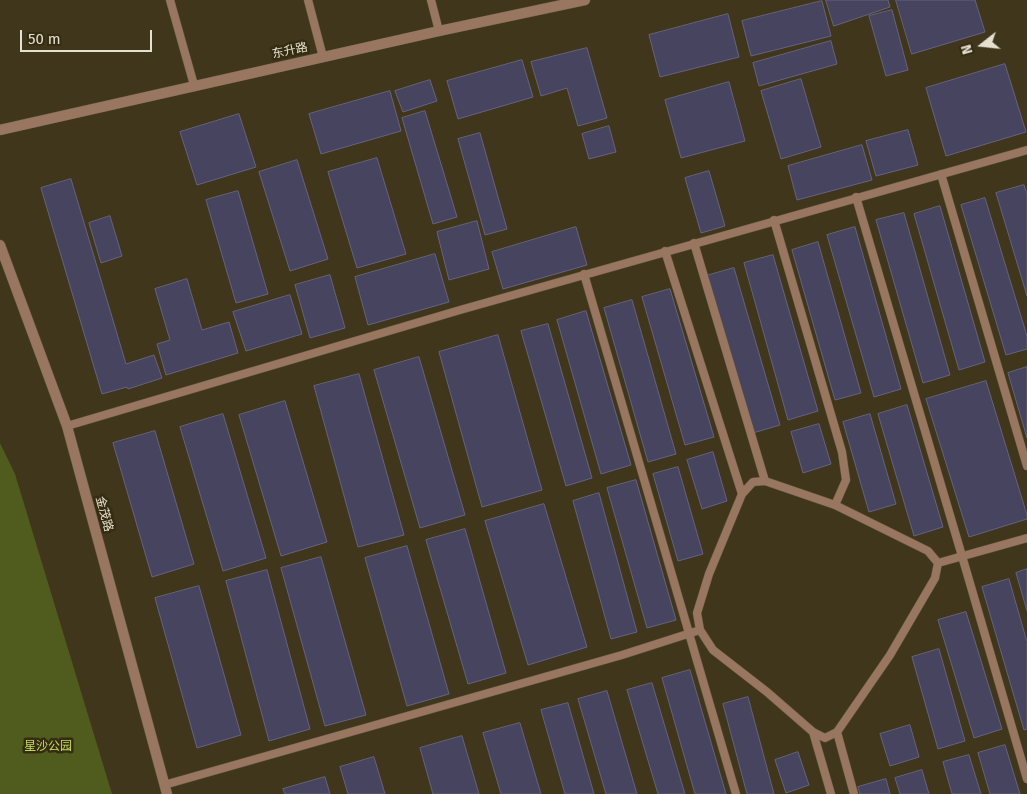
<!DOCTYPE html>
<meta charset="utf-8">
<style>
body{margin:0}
#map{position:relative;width:1027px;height:794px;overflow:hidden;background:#40361c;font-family:"Fira Sans",sans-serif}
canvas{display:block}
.north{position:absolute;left:957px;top:20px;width:50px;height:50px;-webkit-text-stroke:4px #362c11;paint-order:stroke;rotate:254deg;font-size:14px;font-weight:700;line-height:20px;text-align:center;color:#e6e0d1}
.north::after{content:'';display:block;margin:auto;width:18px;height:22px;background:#e6e0d1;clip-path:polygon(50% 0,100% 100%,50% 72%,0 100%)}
.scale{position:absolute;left:20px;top:30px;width:132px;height:22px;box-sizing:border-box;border:2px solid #e6e0d1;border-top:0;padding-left:6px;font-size:15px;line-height:18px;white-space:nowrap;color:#e6e0d1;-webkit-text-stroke:4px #362c11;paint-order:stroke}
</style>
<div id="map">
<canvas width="1027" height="794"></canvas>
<div class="north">N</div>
<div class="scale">50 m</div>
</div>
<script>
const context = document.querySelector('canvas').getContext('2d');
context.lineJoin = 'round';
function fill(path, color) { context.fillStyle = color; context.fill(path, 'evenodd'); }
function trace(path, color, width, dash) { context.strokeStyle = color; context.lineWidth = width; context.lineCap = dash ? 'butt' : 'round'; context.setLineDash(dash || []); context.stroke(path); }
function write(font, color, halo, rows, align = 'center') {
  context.font = font + ' "Fira Sans","Noto Sans SC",sans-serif'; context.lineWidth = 5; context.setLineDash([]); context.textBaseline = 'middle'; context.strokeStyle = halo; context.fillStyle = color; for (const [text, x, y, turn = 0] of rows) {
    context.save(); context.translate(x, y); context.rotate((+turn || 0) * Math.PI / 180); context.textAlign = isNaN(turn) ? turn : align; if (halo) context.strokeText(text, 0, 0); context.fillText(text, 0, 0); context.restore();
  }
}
fill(new Path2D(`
 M 0,443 L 15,474 L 112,794 L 0,794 Z`), '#505c1e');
const building = new Path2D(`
 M 826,0 L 888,0 L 890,7 L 834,26 Z
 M 896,0 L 975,0 L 985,32 L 912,54 Z
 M 822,1 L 831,36 L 751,56 L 742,21 Z
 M 892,10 L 908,70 L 886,76 L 869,16 Z
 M 728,14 L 739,57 L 660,77 L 649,35 Z
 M 831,41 L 837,64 L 759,86 L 753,63 Z
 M 587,48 L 607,118 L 578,126 L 567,88 L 541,96 L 531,62 Z
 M 522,60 L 533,97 L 458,119 L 447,81 Z
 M 1005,64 L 1026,132 L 946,156 L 926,88 Z
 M 801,79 L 821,147 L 781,159 L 761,91 Z
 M 430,80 L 437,101 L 403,112 L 395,91 Z
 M 729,82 L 745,141 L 681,158 L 665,100 Z
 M 390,91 L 401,131 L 321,154 L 309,114 Z
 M 425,111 L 457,217 L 433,224 L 402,118 Z
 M 239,114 L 256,167 L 197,185 L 180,132 Z
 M 609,126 L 616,152 L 589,159 L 582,134 Z
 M 908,130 L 918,165 L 876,176 L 866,141 Z
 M 480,133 L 507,229 L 485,235 L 458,139 Z
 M 862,145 L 872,180 L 797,200 L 788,166 Z
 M 377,158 L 406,254 L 357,268 L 328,172 Z
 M 297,160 L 328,259 L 290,271 L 259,172 Z
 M 709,171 L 725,226 L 701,233 L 685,178 Z
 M 71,179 L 126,364 L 154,355 L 162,378 L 128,389 L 127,387 L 102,394 L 41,188 Z
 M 1024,185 L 1027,194 L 1027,296 L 996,193 Z
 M 238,191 L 268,294 L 236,303 L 206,200 Z
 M 985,198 L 1027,336 L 1027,349 L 1006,355 L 961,205 Z
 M 940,206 L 985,362 L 959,370 L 914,214 Z
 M 904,213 L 950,375 L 923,383 L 876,220 Z
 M 110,216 L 122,256 L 101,263 L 89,223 Z
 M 477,221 L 489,269 L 449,280 L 437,232 Z
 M 576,227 L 587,265 L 503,289 L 492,252 Z
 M 855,227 L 901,389 L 874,397 L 827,235 Z
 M 818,242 L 861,393 L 835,400 L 792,250 Z
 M 435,254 L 449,302 L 368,325 L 355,277 Z
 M 773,255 L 818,411 L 788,420 L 744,263 Z
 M 734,268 L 780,425 L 753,433 L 706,276 Z
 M 330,275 L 345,328 L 310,338 L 295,285 Z
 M 187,279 L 202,330 L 229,322 L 238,353 L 166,375 L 157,344 L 170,340 L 155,289 Z
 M 670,289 L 714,437 L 685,445 L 642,297 Z
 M 290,295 L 302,334 L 246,351 L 233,312 Z
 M 632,300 L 676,454 L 648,462 L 604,308 Z
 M 586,311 L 631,465 L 601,474 L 557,320 Z
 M 548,324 L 592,478 L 566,486 L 521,331 Z
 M 498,335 L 542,490 L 482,507 L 439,352 Z
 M 419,357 L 465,515 L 420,528 L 374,370 Z
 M 1027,367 L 1027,438 L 1008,373 Z
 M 359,374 L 404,535 L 358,547 L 314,386 Z
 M 986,381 L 1027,515 L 1027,519 L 969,537 L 926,399 Z
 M 285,401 L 327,542 L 281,556 L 239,415 Z
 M 907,405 L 943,527 L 914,536 L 878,414 Z
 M 223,414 L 266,558 L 223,571 L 180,427 Z
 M 870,414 L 896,504 L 869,512 L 843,422 Z
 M 819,424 L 831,464 L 803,473 L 791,432 Z
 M 155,431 L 194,564 L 152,577 L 113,443 Z
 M 713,452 L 727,501 L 702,509 L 687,460 Z
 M 678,467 L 703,554 L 678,561 L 653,474 Z
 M 636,480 L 676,620 L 647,628 L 607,488 Z
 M 599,493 L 637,632 L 611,639 L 573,501 Z
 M 544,504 L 587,647 L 528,665 L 485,521 Z
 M 465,529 L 506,673 L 468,684 L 426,540 Z
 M 407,546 L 449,694 L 407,706 L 365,558 Z
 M 321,557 L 366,715 L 325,726 L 281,568 Z
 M 1027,569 L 1027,611 L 1016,573 Z
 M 267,570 L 310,729 L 269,741 L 226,581 Z
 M 1009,579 L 1027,642 L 1027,729 L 1024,730 L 982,587 Z
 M 199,586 L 241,735 L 197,748 L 155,598 Z
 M 966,612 L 1002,729 L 974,738 L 938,620 Z
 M 939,649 L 965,741 L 938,749 L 912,657 Z
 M 690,670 L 726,794 L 695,794 L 662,678 Z
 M 652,683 L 685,794 L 658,794 L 627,690 Z
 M 607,691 L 637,794 L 606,794 L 578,699 Z
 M 748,697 L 774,794 L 747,794 L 723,704 Z
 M 568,703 L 594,794 L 565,794 L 541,710 Z
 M 520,723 L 541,794 L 501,794 L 483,733 Z
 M 910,725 L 919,757 L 890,766 L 880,734 Z
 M 462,736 L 479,794 L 433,794 L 420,748 Z
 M 1005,745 L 1020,794 L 990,794 L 978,753 Z
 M 798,752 L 809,785 L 786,793 L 775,760 Z
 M 969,755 L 981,794 L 952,794 L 943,762 Z
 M 374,757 L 385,794 L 348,794 L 340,767 Z
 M 922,770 L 929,794 L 900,794 L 895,778 Z
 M 325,777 L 330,794 L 285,794 L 283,789 Z
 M 886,779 L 890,794 L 860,794 L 858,787 Z`);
fill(building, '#46445f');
trace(building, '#65637f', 1);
const lane = new Path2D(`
 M 170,0 L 194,85
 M 308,0 L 323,57
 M 431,0 L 439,31
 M 941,174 L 1027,466
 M 856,197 L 962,556 L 1027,779
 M 774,220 L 842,452 L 846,480 L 835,505
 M 694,243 L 765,481
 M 665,251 L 742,494
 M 584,274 L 736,794
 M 67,426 L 460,310 L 1027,150
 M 765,481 L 835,505 L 928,551 L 938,563 L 935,578 L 890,655 L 837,732 L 825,738 L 813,732 L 767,692 L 713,650 L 700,630 L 697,613 L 709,574 L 742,494 L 753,482 Z
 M 938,563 L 1027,538
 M 813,732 L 831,794
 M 837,732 L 854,794
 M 164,785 L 622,655 L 700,630`);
const street = new Path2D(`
 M 0,130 L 439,31 L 585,0
 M 0,245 L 67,426 L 167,794`);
trace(lane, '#5e553d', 9);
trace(street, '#5e553d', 11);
trace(lane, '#987660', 8);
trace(street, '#987660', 10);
write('12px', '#e6e0d1', '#362c11', [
 ["东升路",290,51,-12],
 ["金茂路",104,514,75]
]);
write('12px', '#c3db62', '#362c11', [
 ["星沙公园",48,747]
]);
</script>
